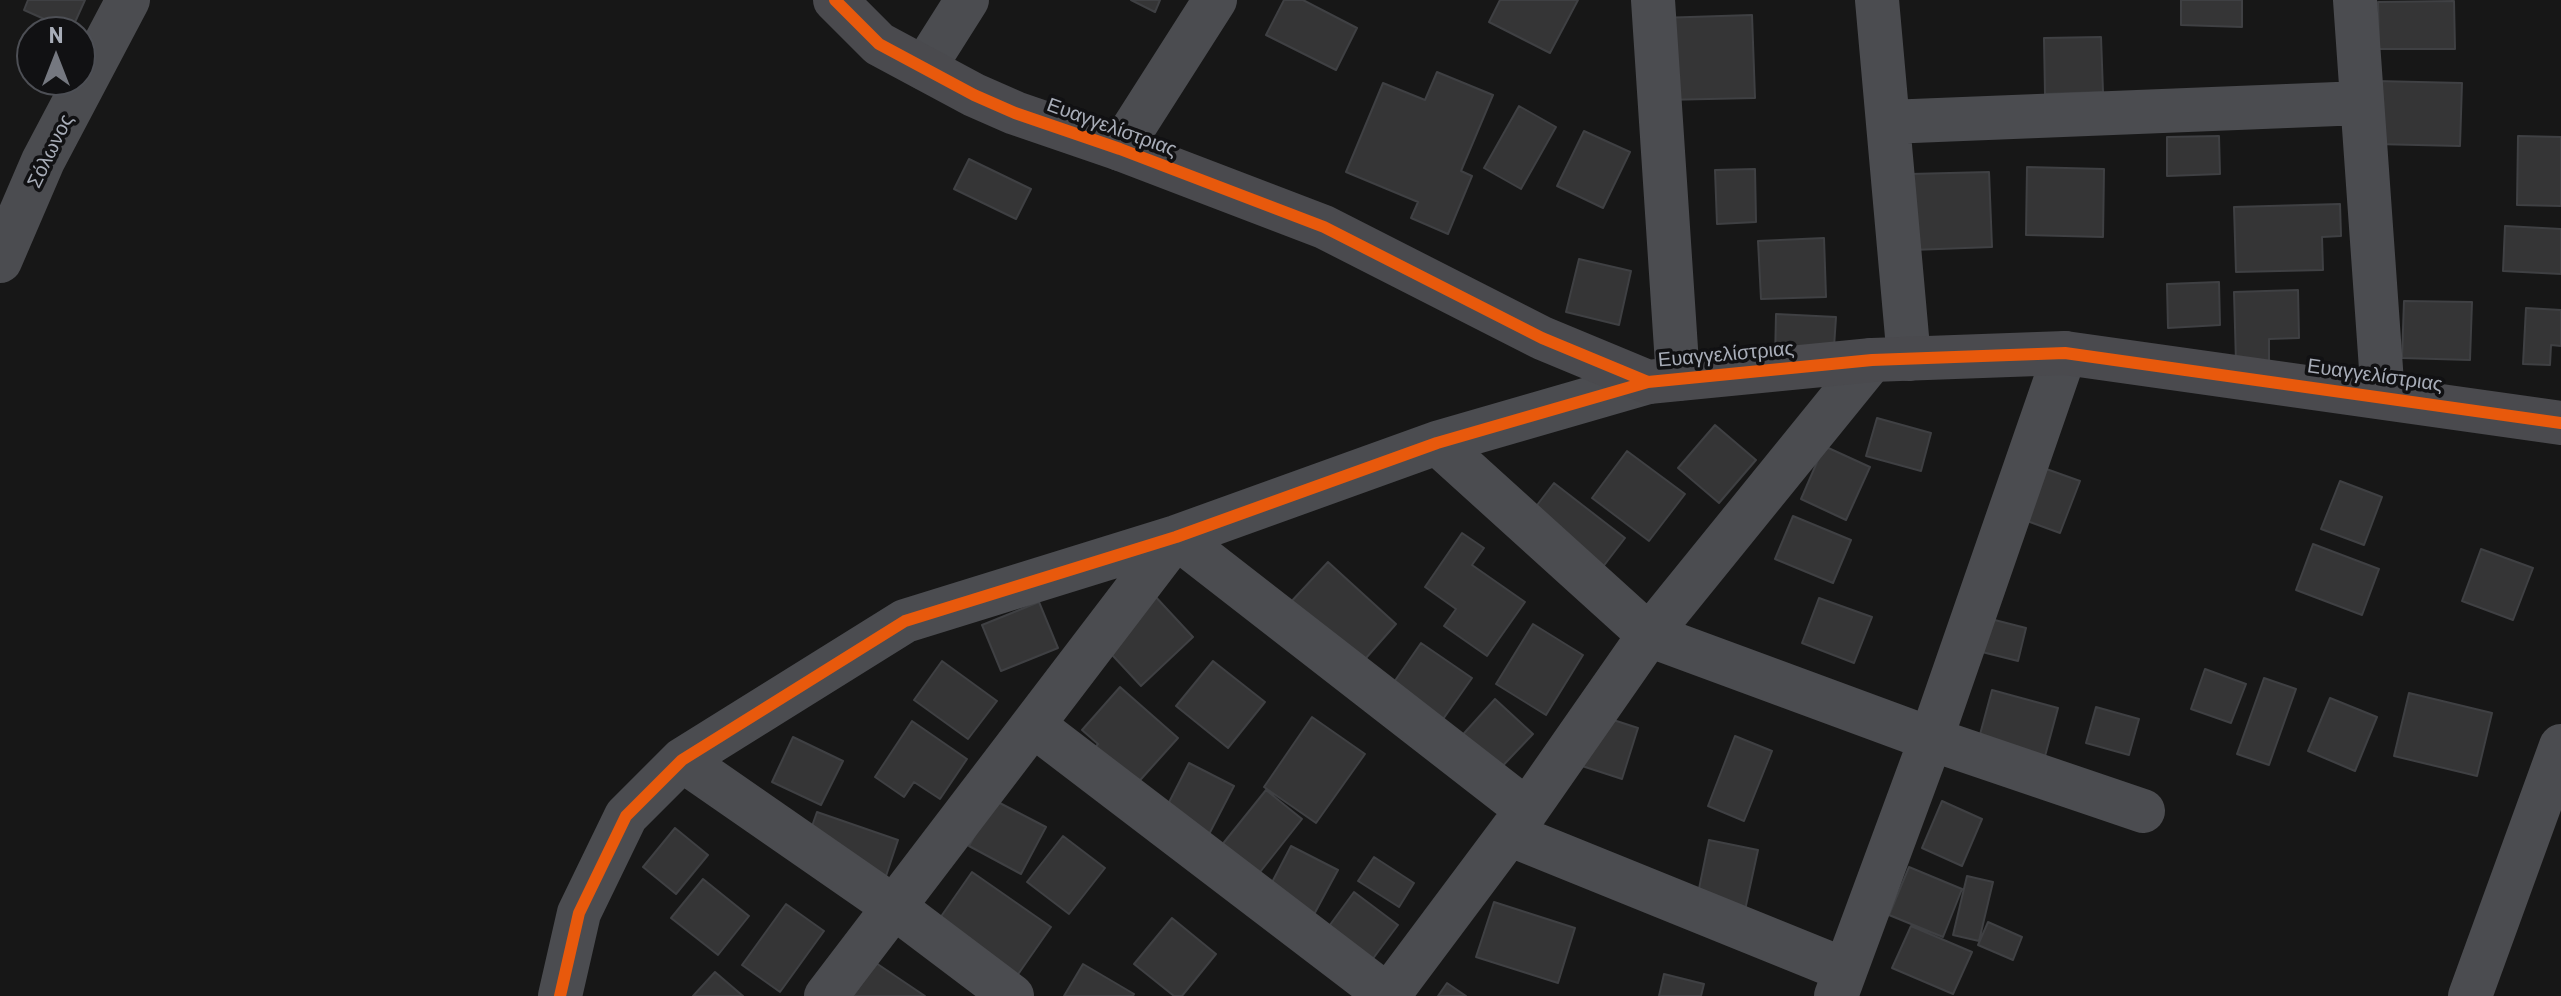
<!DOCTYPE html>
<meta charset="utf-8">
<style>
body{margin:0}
#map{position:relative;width:2561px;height:996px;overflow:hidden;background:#171717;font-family:Barlow,sans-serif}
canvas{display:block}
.north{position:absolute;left:16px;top:16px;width:80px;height:80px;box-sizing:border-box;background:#111113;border:2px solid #4d4f55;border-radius:50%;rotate:0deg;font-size:22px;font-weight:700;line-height:32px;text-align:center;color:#a8adb8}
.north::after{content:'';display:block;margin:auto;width:28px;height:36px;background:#757880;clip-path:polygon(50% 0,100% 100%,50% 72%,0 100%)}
</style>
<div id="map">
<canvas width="2561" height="996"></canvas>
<div class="north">N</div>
</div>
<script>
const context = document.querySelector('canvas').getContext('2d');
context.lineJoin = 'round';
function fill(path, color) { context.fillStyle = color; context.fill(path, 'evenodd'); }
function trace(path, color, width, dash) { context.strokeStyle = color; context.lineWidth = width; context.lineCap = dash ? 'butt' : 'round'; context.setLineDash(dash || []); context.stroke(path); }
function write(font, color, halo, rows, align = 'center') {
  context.font = font + ' Barlow,sans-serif'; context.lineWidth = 7; context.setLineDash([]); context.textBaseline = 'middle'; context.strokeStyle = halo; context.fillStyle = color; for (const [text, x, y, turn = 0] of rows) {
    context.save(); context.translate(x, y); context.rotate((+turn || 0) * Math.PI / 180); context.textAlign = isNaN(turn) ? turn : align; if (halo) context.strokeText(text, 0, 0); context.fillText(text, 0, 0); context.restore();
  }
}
const building = new Path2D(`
 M 28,0 L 85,0 L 71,31 L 24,10 Z
 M 1131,0 L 1160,0 L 1155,12 Z
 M 1284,0 L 1303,0 L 1357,28 L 1336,70 L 1266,35 Z
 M 1500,0 L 1578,0 L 1550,53 L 1489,22 Z
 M 2181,0 L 2242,0 L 2242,27 L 2181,25 Z
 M 2454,1 L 2455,49 L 2379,49 L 2378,2 Z
 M 1752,15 L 1755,98 L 1662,100 L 1659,18 Z
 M 2101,37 L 2103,92 L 2045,94 L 2044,38 Z
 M 1437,72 L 1493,95 L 1461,171 L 1472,176 L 1448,234 L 1411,218 L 1418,202 L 1346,172 L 1383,83 L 1425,100 Z
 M 2376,81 L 2462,83 L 2460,146 L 2375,144 Z
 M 1519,106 L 1556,127 L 1521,189 L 1484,168 Z
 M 1584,131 L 1630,152 L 1603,208 L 1557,186 Z
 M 2219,136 L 2220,174 L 2167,176 L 2167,137 Z
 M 2518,136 L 2561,137 L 2561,206 L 2517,205 Z
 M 969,159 L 1031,189 L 1016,219 L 954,189 Z
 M 2027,167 L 2104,169 L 2103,237 L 2026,235 Z
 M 1755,169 L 1756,222 L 1717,224 L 1715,170 Z
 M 1989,172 L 1992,247 L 1912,250 L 1910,174 Z
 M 2340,204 L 2341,236 L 2322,237 L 2323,270 L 2236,272 L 2234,207 Z
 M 2505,226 L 2561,229 L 2561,274 L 2503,271 Z
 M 1824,238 L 1826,297 L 1761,299 L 1758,241 Z
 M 1579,259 L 1631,271 L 1619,325 L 1566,312 Z
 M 2219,282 L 2220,325 L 2168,328 L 2167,284 Z
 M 2298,290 L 2299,338 L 2269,339 L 2269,362 L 2236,362 L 2234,292 Z
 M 2404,301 L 2472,302 L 2470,360 L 2402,358 Z
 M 2526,308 L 2561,310 L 2561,346 L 2551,345 L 2550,365 L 2523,364 Z
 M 1776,314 L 1836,317 L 1833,362 L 1775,360 Z
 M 1877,418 L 1931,433 L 1921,471 L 1866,456 Z
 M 1715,425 L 1756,460 L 1719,503 L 1678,468 Z
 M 1824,446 L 1870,467 L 1846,520 L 1801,499 Z
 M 1627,451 L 1685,494 L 1649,541 L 1592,498 Z
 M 2038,466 L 2080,481 L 2060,533 L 2019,518 Z
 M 2340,481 L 2382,497 L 2364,545 L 2321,529 Z
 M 1554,483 L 1625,538 L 1586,589 L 1514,535 Z
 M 1793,516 L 1851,540 L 1833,583 L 1775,559 Z
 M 1462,533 L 1484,548 L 1472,565 L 1525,602 L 1487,656 L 1444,626 L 1456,609 L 1425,587 Z
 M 2313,544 L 2379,569 L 2362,615 L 2296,590 Z
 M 2481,549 L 2533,568 L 2513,620 L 2462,601 Z
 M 1328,562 L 1396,624 L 1359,666 L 1289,604 Z
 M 1153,594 L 1193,637 L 1141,686 L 1101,643 Z
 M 1819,598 L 1872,617 L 1854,663 L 1802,643 Z
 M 1039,602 L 1058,648 L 1001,671 L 982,625 Z
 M 1983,617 L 2026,628 L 2018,661 L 1974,650 Z
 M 1533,624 L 1583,655 L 1546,715 L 1496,684 Z
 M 1421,643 L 1472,678 L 1434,732 L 1383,698 Z
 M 942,661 L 997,701 L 968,739 L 914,700 Z
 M 1213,661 L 1265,702 L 1228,748 L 1176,706 Z
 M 2205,669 L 2246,684 L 2231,723 L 2191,709 Z
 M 2264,678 L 2296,689 L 2269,765 L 2237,754 Z
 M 1120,687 L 1178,738 L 1125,797 L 1084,759 L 1098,744 L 1082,730 Z
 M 1992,690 L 2058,708 L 2041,771 L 1975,753 Z
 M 2409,693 L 2492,713 L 2477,776 L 2394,756 Z
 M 2330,698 L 2377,717 L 2355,771 L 2308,751 Z
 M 1495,699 L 1533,734 L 1494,775 L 1457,741 Z
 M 2096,707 L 2139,719 L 2129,755 L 2086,743 Z
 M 1595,714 L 1638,728 L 1622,779 L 1579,765 Z
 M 1312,717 L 1365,754 L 1316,823 L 1264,787 Z
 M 912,721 L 967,759 L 940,799 L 914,782 L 904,797 L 875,777 Z
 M 1735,736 L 1772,751 L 1744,821 L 1708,806 Z
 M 793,737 L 843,761 L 821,805 L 772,782 Z
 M 1189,763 L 1234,786 L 1204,844 L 1159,822 Z
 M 1266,790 L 1302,819 L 1253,881 L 1217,851 Z
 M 994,800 L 1046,827 L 1021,874 L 969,846 Z
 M 1942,801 L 1982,819 L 1962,866 L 1922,848 Z
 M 817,812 L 898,840 L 883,885 L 801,857 Z
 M 675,828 L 708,855 L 676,894 L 643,867 Z
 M 1063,836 L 1105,868 L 1069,914 L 1027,882 Z
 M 1709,840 L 1758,850 L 1742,924 L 1694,913 Z
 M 1291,846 L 1338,870 L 1304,933 L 1258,909 Z
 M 1374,857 L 1414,883 L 1399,907 L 1358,881 Z
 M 1909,867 L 1962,889 L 1943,937 L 1889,915 Z
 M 972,872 L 1051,927 L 1012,983 L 933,928 Z
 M 1967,876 L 1993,882 L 1979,941 L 1953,935 Z
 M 703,879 L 749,916 L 718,955 L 671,918 Z
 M 1354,892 L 1398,925 L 1360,976 L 1316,944 Z
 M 1494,902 L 1575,928 L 1558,983 L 1476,957 Z
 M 786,904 L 824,931 L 780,992 L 742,965 Z
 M 1172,918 L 1216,954 L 1182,996 L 1174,996 L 1134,964 Z
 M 1988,922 L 2022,937 L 2013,960 L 1978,945 Z
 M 1911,926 L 1972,952 L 1953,994 L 1892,968 Z
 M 876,963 L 925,996 L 853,996 Z
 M 1083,964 L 1134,994 L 1133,996 L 1064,996 Z
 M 715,972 L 743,996 L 693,996 Z
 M 1664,974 L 1704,984 L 1701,996 L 1659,996 Z
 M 1447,983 L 1466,996 L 1438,996 Z`);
fill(building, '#353536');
trace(building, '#3f4043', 2);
trace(new Path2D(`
 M 1653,0 L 1678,379
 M 1877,0 L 1909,359
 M 2355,0 L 2383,397
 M 924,68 L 967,0
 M 1888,122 L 2362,103
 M 1120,149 L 1215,0
 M 0,261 L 43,161 L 128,0
 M 1437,443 L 1649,635 L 1931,739 L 2143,811
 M 1033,725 L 1388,996
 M 682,760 L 894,907 L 1012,996
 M 1509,834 L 1845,970
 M 560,996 L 579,913 L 626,816 L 682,760 L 905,621 L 1176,537 L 1437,443 L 1648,382
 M 826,996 L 1176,537 L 1527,810
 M 1388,996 L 1527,810 L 1649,635 L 1872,360
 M 1836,996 L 1931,739 L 2065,353
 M 2470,996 L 2561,746`), '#4b4c50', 44);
trace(new Path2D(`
 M 835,0 L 879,44 L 974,95 L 1015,113 L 1120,149 L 1324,227 L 1542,338 L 1648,382 L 1872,360 L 2065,353 L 2561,423`), '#4a4a4e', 44);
trace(new Path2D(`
 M 835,0 L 879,44 L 974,95 L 1015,113 L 1120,149 L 1324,227 L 1542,338 L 1648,382 L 1872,360 L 2065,353 L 2561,423
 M 560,996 L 579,913 L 626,816 L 682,760 L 905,621 L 1176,537 L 1437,443 L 1648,382`), '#e8590c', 12);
write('20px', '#a8adb8', '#111113', [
 ["Ευαγγελίστριας",1112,127,20],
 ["Σόλωνος",50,151,-64],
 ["Ευαγγελίστριας",1726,354,-5],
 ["Ευαγγελίστριας",2375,375,8]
]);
</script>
